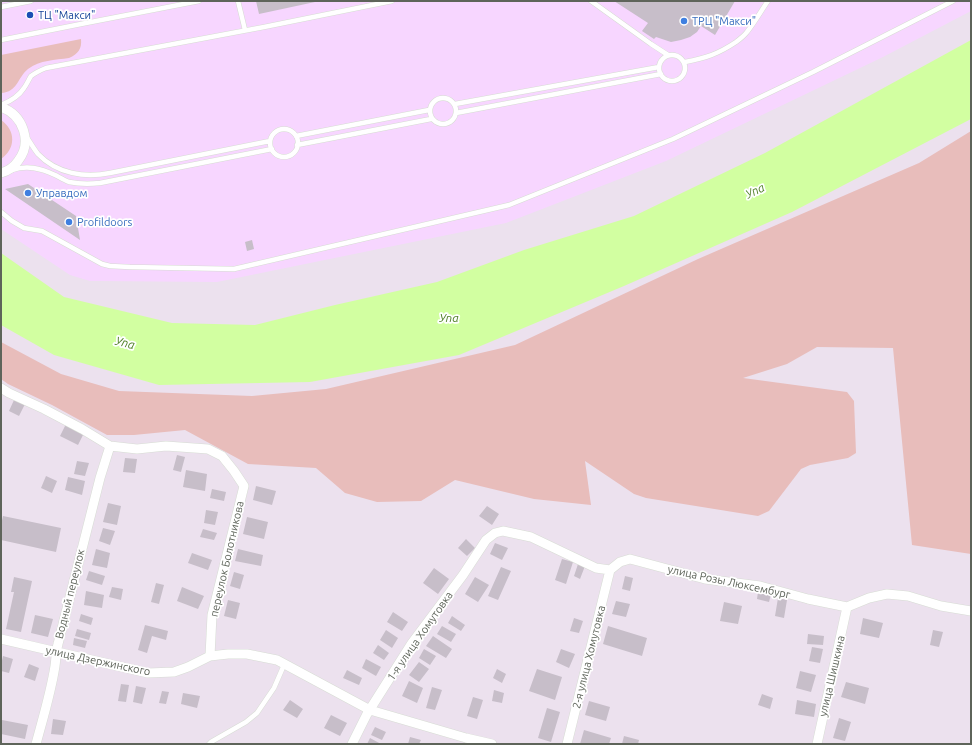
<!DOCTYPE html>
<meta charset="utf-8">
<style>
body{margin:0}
#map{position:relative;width:972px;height:745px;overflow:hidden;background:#ece1ee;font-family:Ubuntu,sans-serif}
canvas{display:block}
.frame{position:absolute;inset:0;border:2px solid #5e645a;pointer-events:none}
</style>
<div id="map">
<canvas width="972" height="745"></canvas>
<div class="frame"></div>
</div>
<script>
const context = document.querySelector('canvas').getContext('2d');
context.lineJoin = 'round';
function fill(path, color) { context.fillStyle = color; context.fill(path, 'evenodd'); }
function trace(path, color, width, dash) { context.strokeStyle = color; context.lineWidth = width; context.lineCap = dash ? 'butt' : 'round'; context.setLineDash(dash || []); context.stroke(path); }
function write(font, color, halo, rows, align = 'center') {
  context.font = font + ' Ubuntu,sans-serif'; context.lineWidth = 3.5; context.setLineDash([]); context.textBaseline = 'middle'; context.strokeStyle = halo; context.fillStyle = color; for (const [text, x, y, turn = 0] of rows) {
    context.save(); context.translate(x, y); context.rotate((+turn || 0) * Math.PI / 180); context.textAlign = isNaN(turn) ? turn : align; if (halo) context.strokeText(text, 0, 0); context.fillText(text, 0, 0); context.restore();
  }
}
fill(new Path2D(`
 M 1,1 L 971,1 L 971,11 L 883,57 L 666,161 L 506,223 L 217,282 L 97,281 L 90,281 L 70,275 L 1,229 Z`), '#f7d6ff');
fill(new Path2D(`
 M 81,39 C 82,49 78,54 69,58 C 55,60 40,60 28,69 C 17,78 18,92 1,93 L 1,55 Z
 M 1,120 C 16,130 16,149 1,159 Z
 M 971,131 L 971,554 L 912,545 L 893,348 L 817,347 L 787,364 L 743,378 L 847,392 L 854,401 L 856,453 L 848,458 L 810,465 L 801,469 L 769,511 L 758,516 L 646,498 L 634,494 L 585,461 L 591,505 L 534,499 L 455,480 L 421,501 L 377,502 L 345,493 L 316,468 L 248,464 L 185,430 L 134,435 L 107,435 L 52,405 L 8,384 L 1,379 L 1,342 L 61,374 L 119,391 L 252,396 L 326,389 L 515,345 L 698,259 L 919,163 Z`), '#e8bdbb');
fill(new Path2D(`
 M 971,40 L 971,119 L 792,212 L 624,286 L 459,355 L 310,382 L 159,385 L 54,355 L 1,325 L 1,253 L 64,297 L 172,323 L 255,325 L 335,305 L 437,282 L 524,250 L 634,216 L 765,153 Z`), '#d2ffa1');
fill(new Path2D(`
 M 256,1 L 315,1 L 315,2 L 259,14 Z
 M 614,1 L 735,1 L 715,35 L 701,26 L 697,32 L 690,37 L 681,40 L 671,42 L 656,37 L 654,39 L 642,31 L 648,23 Z
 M 28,184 L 76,216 L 80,240 L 5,189 Z
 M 252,240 L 254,249 L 247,251 L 245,242 Z
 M 14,400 L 25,404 L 19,416 L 9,411 Z
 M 66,424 L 84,433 L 78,445 L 60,436 Z
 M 177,455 L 185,457 L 181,472 L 173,470 Z
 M 125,458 L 137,459 L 135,473 L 123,472 Z
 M 77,461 L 89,463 L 85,476 L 74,474 Z
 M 186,470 L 207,474 L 205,491 L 183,487 Z
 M 46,476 L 57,481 L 52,493 L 41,488 Z
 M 68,477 L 85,481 L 82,495 L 65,490 Z
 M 256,486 L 276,491 L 272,505 L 253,500 Z
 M 212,489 L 226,492 L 224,501 L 210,498 Z
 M 108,503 L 121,506 L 117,525 L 103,522 Z
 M 487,506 L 499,514 L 492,525 L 479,516 Z
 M 206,510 L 218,512 L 215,525 L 204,523 Z
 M 3,516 L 61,528 L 56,552 L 1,540 L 1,525 Z
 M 247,517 L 268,522 L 264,539 L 243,534 Z
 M 103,528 L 115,531 L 110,545 L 99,541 Z
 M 203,529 L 217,533 L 214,540 L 200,537 Z
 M 466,539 L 475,548 L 467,556 L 458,548 Z
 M 495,543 L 508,548 L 502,560 L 490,554 Z
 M 96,549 L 110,553 L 107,568 L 92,565 Z
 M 238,549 L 263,555 L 261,566 L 235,561 Z
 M 192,553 L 212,560 L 208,570 L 188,563 Z
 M 562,559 L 573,562 L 566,584 L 555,580 Z
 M 578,564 L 585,566 L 580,579 L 574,576 Z
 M 501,567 L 511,571 L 498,600 L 488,596 Z
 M 434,568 L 449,579 L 438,594 L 423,583 Z
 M 89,571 L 105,576 L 102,585 L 86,580 Z
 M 234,572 L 244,575 L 240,589 L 230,586 Z
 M 625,576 L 633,578 L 630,591 L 622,589 Z
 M 14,577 L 32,581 L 21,632 L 6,629 L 14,592 L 11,592 Z
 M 475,577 L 489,585 L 478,602 L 465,594 Z
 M 156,583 L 164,585 L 159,604 L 151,602 Z
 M 112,587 L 123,589 L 121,600 L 109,597 Z
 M 182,587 L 204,596 L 198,609 L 177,601 Z
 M 86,591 L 104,595 L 102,608 L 84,605 Z
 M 758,592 L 771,594 L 769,602 L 757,599 Z
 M 778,598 L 787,600 L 784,618 L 775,616 Z
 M 228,600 L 240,603 L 236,619 L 224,616 Z
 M 616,601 L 630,604 L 626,617 L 612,614 Z
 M 724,602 L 742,606 L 738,624 L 720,621 Z
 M 393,612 L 408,622 L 402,631 L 387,622 Z
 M 81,614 L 93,618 L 91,625 L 79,621 Z
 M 35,615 L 53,619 L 48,637 L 31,633 Z
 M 452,616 L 465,625 L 461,631 L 448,623 Z
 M 574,618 L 583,621 L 579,633 L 570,631 Z
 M 863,618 L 883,623 L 879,638 L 860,634 Z
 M 145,625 L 168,631 L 166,640 L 152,636 L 147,653 L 138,650 Z
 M 442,626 L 456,634 L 451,642 L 437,634 Z
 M 608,626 L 647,638 L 642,656 L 603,644 Z
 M 77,629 L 91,633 L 89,640 L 75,636 Z
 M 386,630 L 398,638 L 392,648 L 380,640 Z
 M 933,630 L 943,632 L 939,647 L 930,645 Z
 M 808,634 L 824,636 L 823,645 L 807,644 Z
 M 433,636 L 452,649 L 446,658 L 426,646 Z
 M 74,638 L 87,641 L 85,648 L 73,645 Z
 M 378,645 L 389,653 L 384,660 L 373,653 Z
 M 812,647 L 823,649 L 820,663 L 809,661 Z
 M 424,649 L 436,656 L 430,665 L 419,658 Z
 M 561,649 L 575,654 L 569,668 L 556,662 Z
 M 3,656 L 13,659 L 9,673 L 1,671 L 1,665 Z
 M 366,659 L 381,667 L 376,676 L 362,668 Z
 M 419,662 L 429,669 L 419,682 L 409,675 Z
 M 29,664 L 39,668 L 35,681 L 24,677 Z
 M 497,669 L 506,674 L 502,683 L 493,678 Z
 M 537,669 L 562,677 L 555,700 L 529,691 Z
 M 347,670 L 362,678 L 359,685 L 343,678 Z
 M 800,671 L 816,675 L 811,692 L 796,688 Z
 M 409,681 L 423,688 L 417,703 L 402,696 Z
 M 846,682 L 869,688 L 865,704 L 841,697 Z
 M 121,684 L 129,685 L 126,702 L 118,701 Z
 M 136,686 L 146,688 L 142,704 L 133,702 Z
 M 432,687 L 442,690 L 435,710 L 426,708 Z
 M 494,690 L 504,693 L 502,703 L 492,701 Z
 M 162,691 L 169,692 L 166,704 L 159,703 Z
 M 183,693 L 200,696 L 197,708 L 181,704 Z
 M 762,694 L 773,698 L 770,709 L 758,705 Z
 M 473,697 L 483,700 L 477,719 L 467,716 Z
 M 290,700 L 303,709 L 297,718 L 283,710 Z
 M 797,700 L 816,704 L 814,717 L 795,714 Z
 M 589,701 L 610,707 L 606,721 L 585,715 Z
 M 547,708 L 560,712 L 551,742 L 538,738 Z
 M 331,715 L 347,723 L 340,736 L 324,728 Z
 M 839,718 L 851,722 L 845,741 L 833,738 Z
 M 53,719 L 66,721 L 63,735 L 51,734 Z
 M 2,720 L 28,725 L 25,739 L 1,734 Z
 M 375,727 L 386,732 L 382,740 L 371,735 Z
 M 584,730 L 611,738 L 609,744 L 580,744 Z
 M 624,736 L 639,740 L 638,744 L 622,744 Z
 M 410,737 L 421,740 L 419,744 L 408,744 Z
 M 370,738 L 381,744 L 367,744 Z`), '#c7bec9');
const lane = new Path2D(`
 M 238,1 L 245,30
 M 591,1 L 651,44 L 668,55
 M 1,7 L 31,1
 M 1,40 L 86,23 L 199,1
 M659 68a13 13 0 1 1 26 0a13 13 0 1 1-26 0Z
 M 685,62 C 706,58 718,54 736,42 C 740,39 744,36 747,32 C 755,22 761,11 768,1
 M430 111a13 13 0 1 1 26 0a13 13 0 1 1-26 0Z
 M 455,104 L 659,67
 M 1,105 C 11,101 19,96 24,88 C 27,84 29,79 31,76 C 35,73 41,70 46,68 L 264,27 L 392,1
 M 456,113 L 661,74
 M270 143a14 14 0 1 1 28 0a14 14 0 1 1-28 0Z
 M 26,136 C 30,142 34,149 38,154 C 57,174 85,178 110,173 L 270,141
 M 296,136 L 429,110
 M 297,145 L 431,119
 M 12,170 C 27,165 40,168 55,175 C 59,177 64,180 69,182 C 79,184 90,184 100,183 L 272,149
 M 1,212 L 12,221 L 24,228 L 42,231 L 102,264 L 110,266 L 130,267 L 234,269 L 509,205 L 673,139 L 813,72 L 953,1
 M 209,744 L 211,742 L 246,722 L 257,713 L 274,688 L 284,665`);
const street = new Path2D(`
 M 1,107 C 23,115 33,142 18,161 C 14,167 8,171 1,173
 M 1,388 L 9,393 L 44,409 L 82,429 L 110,446 L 137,449 L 166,446 L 208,449 L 222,456 L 234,471 L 244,486 L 212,615 L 210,656
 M 1,639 L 148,673 L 174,672 L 188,667 L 210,656 L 228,654 L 247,654 L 277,660 L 370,710 L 466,738 L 492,744
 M 36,744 C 43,718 51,692 55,666 C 56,659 56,651 58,644 L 100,478 L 110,446
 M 352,744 L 367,714 L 412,643 L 463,575 L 486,540 L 495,533 L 503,531 L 531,537 L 596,568 L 610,570 L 620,562 L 630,559 L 705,579 L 760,586 L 808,599 L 847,607 L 869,598 L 887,594 L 908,596 L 941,606 L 971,611
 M 567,744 L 610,570
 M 817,744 L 847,607`);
trace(lane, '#d7dcd4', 5.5);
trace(street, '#d7dcd4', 10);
trace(lane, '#fff', 4.5);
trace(street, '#fff', 9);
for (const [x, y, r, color] of [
 [30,15,4,"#1a4fb4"],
 [684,21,4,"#3f7fe0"],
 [28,193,4,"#3f7fe0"],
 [69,222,4,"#3f7fe0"]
]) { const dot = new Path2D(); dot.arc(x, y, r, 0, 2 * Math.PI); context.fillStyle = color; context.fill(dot); trace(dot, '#fff', 1.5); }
write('11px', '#164399', '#fff', [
 ["ТЦ \"Макси\"",38,15]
], 'left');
write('11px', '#366cbe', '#fff', [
 ["ТРЦ \"Макси\"",692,21],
 ["Управдом",36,193],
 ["Profildoors",77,222]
], 'left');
write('11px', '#5e645a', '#fff', [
 ["переулок Болотникова",227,559,-77],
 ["улица Розы Люксембург",729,582,12],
 ["Водный переулок",70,594,-76],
 ["1-я улица Хомутовка",420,636,-55],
 ["2-я улица Хомутовка",589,657,-76],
 ["улица Дзержинского",98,661,12],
 ["улица Шишкина",832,676,-77]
]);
write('italic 12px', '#518129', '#fff', [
 ["Упа",755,191,-26],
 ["Упа",449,318],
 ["Упа",125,343,14]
]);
</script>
